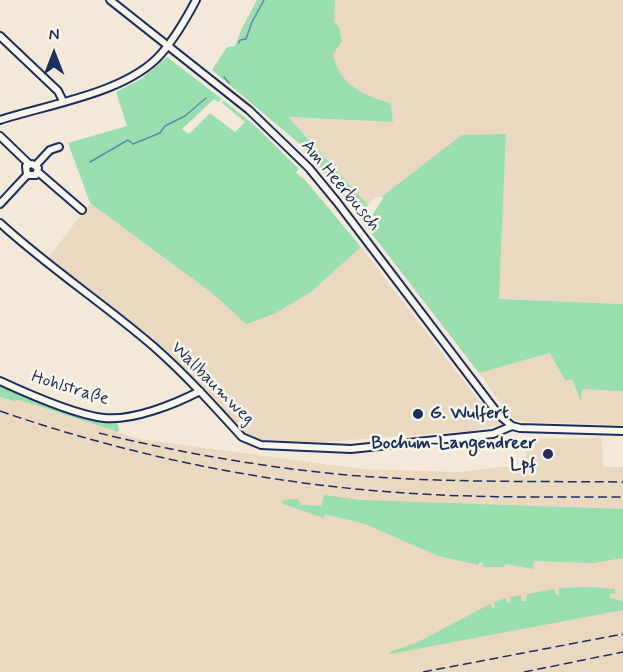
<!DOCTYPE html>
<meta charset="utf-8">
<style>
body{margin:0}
#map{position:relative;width:623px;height:672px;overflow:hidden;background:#f4e9d8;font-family:Mynerve,sans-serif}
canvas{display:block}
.north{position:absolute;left:24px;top:24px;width:60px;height:60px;-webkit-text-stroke:4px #fbf7ec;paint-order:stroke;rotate:0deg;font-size:16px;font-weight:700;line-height:24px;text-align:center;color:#1b2f5e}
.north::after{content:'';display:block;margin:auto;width:21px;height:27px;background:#1b2f5e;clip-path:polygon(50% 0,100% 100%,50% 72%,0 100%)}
</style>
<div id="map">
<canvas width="623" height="672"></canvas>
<div class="north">N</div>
</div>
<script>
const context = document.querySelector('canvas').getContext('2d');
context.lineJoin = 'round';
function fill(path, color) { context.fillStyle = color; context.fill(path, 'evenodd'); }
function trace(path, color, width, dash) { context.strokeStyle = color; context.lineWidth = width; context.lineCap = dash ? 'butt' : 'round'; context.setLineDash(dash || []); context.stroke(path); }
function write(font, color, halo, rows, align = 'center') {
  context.font = font + ' Mynerve,sans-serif'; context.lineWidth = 5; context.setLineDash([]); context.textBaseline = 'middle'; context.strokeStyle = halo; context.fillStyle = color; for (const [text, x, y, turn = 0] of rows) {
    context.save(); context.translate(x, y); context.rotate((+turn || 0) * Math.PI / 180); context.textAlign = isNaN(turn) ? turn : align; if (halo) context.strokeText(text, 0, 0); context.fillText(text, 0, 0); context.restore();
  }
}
fill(new Path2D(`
 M 335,0 L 623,0 L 623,304 L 499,299 L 506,134 L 382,197 L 376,197 L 368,205 L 287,117 L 393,122 L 391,103 L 359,93 L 345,83 L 335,66 L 332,54 Z
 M 90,203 L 212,293 L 246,324 L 311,292 L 361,247 L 476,397 L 493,418 L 503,424 L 469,431 L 324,442 L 263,440 L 252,438 L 244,434 L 204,389 L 155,341 L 48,258 Z
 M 551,353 L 564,381 L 572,379 L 581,399 L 582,389 L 623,367 L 623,425 L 524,422 L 516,420 L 509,415 L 479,373 Z
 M 0,397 L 13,401 L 18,400 L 139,439 L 362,469 L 459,472 L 526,464 L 526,439 L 602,438 L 603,467 L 623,467 L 623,672 L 0,672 Z`), '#ebd8c0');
fill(new Path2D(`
 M 257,0 L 335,0 L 334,22 L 339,27 L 342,41 L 333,54 C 339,85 363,95 391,103 L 393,122 L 288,117 L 368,205 L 360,217 L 301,145 L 212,70 L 227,47 L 235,46 L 241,30 Z
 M 167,57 L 222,99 L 218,102 L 214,99 L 182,129 L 189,134 L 210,113 L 235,132 L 245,122 L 221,102 L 224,101 L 253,124 L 299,169 L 296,173 L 305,180 L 361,247 L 311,292 L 274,314 L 246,324 L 212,293 L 90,203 L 68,143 L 127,126 L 116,92 L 141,79 Z
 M 506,134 L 499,299 L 623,304 L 623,391 L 582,389 L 581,401 L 572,379 L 565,381 L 550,353 L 479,373 L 365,225 L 383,199 L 382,197 L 385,194 L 462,135 Z
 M 0,384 L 117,423 L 119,429 L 118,432 L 19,400 L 13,401 L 0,397 Z
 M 324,495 L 360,500 L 623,509 L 623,558 L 593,563 L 534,561 L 533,569 L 506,564 L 504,567 L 483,567 L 483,563 L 479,562 L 479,565 L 438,556 L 365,524 L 325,514 L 324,518 L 283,504 L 282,501 L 288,499 L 298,499 L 301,505 L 321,506 Z
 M 589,587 L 615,589 L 615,593 L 610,594 L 610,598 L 623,601 L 623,610 L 390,654 L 389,652 L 416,643 L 490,604 L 493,609 L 495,607 L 494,602 L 506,598 L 507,603 L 511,602 L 510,597 L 521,595 L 522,601 L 526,601 L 527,594 L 554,589 L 556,595 L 559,595 L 559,588 Z`), '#98dfad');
trace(new Path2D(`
 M 239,43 L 240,40 L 246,39 L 252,22 L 264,0
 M 224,77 L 229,83
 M 90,162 L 128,140 L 133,144 L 160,133 L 165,126 L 185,116 L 206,98`), '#6285b2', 1.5);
const street = new Path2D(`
 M 110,0 L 249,110 L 309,168 L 337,202 L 499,415 L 512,426
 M 0,36 L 58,91 L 63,101
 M 0,120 C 49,104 127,93 161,54 C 175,38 186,19 196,0
 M 0,136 L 29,164
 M 36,165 L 50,150 L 59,147
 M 38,172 L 82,210
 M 0,204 L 27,175 L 36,175 L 38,168 L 32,164 L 26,166 L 27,175
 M 0,223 C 48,267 103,303 153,346 C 185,374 213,405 242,437 L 261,445 L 351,449 L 493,434 L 512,426 L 520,428 L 623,431
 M 0,381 C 26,393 76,415 104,418 C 133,421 175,404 200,391`);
trace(street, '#1b2f5e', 10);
trace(street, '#fbf7ec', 6);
trace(new Path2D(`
 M 0,411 C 130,456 267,484 405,493 C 477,498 550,497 623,497
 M 99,433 C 177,452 256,466 336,474 C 432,483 528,481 623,482
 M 423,672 L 623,634
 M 524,672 L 623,652`), '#1b2f5e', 1.5, [9, 4.5]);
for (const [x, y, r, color] of [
 [418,414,6,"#1b2f5e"],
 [548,454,6,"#1b2f5e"]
]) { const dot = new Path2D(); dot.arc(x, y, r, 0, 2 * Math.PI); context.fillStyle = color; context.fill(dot); trace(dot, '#fbf7ec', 2); }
write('18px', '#1b2f5e', '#fbf7ec', [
 ["Am Heerbusch",340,186,50],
 ["Wallbaumweg",212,384,45],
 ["Hohlstraße",70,389,17]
]);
write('bold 18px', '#1b2f5e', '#fbf7ec', [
 ["G. Wulfert",430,414],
 ["Bochum-Langendreer",536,444,"right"],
 ["Lpf",536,465,"right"]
], 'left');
</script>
